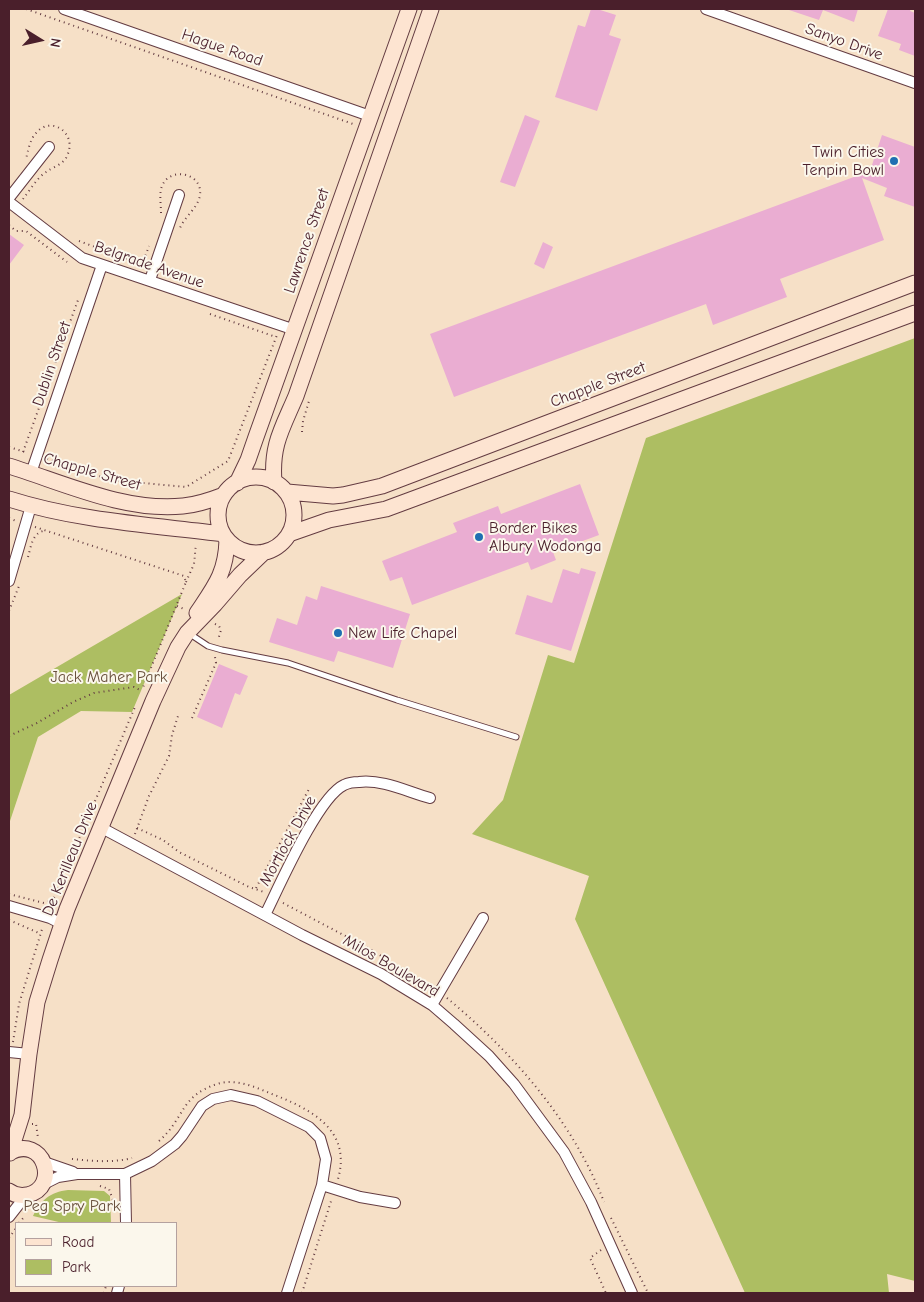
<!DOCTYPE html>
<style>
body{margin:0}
#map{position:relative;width:924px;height:1302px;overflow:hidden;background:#f6e0c7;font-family:"Comic Neue",sans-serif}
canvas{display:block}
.frame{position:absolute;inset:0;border:10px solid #4a1f2b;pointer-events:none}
.legend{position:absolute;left:15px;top:1222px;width:162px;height:65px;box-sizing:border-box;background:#fbf7ec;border:1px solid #b4a19f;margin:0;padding:6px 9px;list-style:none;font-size:15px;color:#4a1f2b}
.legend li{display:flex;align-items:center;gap:10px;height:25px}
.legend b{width:25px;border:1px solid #b4a19f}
.north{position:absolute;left:15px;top:15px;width:50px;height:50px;-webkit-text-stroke:4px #fbf7ec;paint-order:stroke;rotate:100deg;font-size:14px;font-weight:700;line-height:20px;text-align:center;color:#4a1f2b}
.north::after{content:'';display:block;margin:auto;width:18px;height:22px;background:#4a1f2b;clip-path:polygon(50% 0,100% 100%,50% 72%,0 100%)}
</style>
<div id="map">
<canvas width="924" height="1302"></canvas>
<div class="frame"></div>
<ul class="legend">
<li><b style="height:6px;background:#fde4d1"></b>Road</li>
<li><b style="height:14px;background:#adbe62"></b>Park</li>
</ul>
<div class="north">N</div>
</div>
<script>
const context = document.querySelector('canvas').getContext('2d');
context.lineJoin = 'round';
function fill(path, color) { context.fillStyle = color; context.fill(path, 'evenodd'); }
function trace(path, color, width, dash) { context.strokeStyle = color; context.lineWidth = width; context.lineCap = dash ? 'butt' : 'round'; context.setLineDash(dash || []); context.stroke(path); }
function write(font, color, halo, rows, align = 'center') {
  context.font = font + ' "Comic Neue",sans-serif'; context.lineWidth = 4; context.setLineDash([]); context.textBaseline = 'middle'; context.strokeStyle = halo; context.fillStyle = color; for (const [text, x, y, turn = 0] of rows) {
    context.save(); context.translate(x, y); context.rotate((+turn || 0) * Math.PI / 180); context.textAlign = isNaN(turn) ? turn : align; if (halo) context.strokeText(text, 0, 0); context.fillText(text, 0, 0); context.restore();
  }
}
fill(new Path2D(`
 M 915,338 L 915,1281 L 887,1274 L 889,1293 L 745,1293 L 575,919 L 589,876 L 472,834 L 503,800 L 548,655 L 574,663 L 646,438 Z
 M 182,594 L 132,712 L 81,711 L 38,737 L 9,824 L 9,695 Z
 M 68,1190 L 104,1191 L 110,1196 L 111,1223 L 63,1223 L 33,1216 C 41,1200 50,1192 68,1190 Z`), '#adbe62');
fill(new Path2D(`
 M 591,9 L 597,9 L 616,15 L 609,35 L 621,39 L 597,111 L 555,97 L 578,25 L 585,27 Z
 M 789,9 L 858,9 L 854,22 L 823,10 L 819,20 L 789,10 Z
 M 888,9 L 911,9 L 910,11 L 915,13 L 915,56 L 899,50 L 901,44 L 878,36 Z
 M 525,115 L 540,121 L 515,187 L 500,182 Z
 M 882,135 L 915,147 L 915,207 L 884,196 L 887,188 L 862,178 L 884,240 L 780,279 L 787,297 L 713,325 L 706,304 L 454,397 L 430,334 L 870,171 Z
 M 9,234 L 24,245 L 9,265 Z
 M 543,242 L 553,247 L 544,269 L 534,264 Z
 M 580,484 L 599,535 L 553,552 L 556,560 L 531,570 L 528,562 L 412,605 L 402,577 L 390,581 L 382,561 L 457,532 L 453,523 L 498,506 L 501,514 Z
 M 581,568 L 596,572 L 571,651 L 515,634 L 527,595 L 552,603 L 563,569 L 579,574 Z
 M 321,586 L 410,614 L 393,668 L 338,651 L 334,662 L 269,642 L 277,618 L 297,625 L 306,596 L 317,600 Z
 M 219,664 L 248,676 L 240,695 L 235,693 L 222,728 L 197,717 Z`), '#eaadd2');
const lane = new Path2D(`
 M 190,634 L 208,646 L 222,650 L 288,663 L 397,700 L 516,737`);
const street = new Path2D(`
 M 64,9 L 370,116
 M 706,9 L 915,83
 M 9,198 L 49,147
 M 9,202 L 82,258 L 295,330
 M 150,280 L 179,195
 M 31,473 L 102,265
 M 9,581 L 31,506
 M 100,827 L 302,935 L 381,974 L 432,1005 L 454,1024 L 489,1056 L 514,1084 L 564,1152 L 591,1202 L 632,1293
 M 9,906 L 50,918 L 62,924
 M 265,915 C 279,887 318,797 344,785 C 348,783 355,782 359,782 C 382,779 408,792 430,798
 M 432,1005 L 483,918
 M 9,1052 L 29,1054
 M 44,1162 L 73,1172
 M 125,1174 L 126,1223
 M 42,1185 L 58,1177 L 77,1174 L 125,1174 L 152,1161 L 175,1144 L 182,1136 L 202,1106 L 213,1099 L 231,1095 L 257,1101 L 309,1127 L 320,1138 L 326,1159 L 322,1185 L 287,1293
 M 322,1185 L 360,1197 L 395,1203
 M 9,1217 L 20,1203 L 30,1196
 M 117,1293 L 119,1286`);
const secondary = new Path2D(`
 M 9,466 C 64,483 125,512 183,506 C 197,505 211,500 224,495
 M218 515a38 38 0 1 1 76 0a38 38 0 1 1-76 0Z
 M 274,482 C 271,445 282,429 296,396 L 431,9
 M 237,483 L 248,460 L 256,437 L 409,9
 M 287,492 L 333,496 L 343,495 L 382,486 L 915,283
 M 9,499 C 78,521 151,525 223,534
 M 289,534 L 329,520 L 386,509 L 915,313
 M 197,613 C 215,586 226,573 227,540
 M 9,1153 C 44,1133 61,1188 27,1195 C 21,1196 14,1195 9,1191
 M 10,1153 L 22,1115 L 29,1054 L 37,1002 L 50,960 L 67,909 L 153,701 L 178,647 L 187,633 L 215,604 L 240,575 L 264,552`);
trace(lane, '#643c42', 7);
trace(street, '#643c42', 12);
trace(secondary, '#643c42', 17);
trace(new Path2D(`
 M 26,9 L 353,124
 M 23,199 C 30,190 37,178 46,172 C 53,167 64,164 67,156 C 78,133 51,115 36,133 C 30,139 28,151 26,159
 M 161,213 C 161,204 159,194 162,186 C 170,166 203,173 200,195 C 198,208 185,216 180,228
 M 9,225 L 16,231 L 26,231 L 67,262
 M 79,241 L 143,265
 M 142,265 L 149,246
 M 164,273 L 202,286
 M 210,314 L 276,337
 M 302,432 L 303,421 L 309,401
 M 9,447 L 28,453
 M 23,452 L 78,300
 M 47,459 L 111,480 L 186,487 L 228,461 L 277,335
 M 9,518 L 16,521
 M 9,521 L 9,531
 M 35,527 L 184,576 L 186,582 L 142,690
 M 28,557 C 31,547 32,534 43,531
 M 186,582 L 194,564 L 196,544
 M 177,606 L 186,610
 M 9,611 L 19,586
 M 215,624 L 219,626 L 221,630 L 218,640
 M 192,718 L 216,663 L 215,657
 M 9,736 L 37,723 L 73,702 L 94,693 L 134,687 L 142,691
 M 137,828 L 163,840 L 179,852 L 249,887 L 264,892
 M 135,834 L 149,796 L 169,756 L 172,735 L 179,713
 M 256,888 L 309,789
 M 9,894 L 44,903 L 53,900
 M 283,903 L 370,949 L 431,987
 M 50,907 L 135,707
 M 9,920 L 41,934
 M 447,998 C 513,1053 573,1121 604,1202
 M 13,1042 L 19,1004 L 43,926
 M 32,1124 L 36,1124 L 38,1138
 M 159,1141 C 185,1118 180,1096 217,1084 C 236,1078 255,1087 272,1094 C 311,1109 352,1130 338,1179
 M 72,1159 C 92,1161 113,1163 132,1158
 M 100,1186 L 109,1189 L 114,1203
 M 611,1218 L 648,1293
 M 19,1223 L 25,1216
 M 9,1238 L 16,1228
 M 601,1250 L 590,1258 L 606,1293
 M 104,1293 L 106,1286
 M 302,1293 L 332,1198`), '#643c42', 2, [1, 4]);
trace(lane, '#fff', 5);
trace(street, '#fff', 10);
trace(secondary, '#fde4d1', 15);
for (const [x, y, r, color] of [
 [894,161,5,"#1f6fb2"],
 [479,537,5,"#1f6fb2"],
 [338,633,5,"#1f6fb2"]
]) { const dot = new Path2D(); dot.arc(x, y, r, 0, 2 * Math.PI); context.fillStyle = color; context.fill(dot); trace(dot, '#fbf7ec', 2); }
write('16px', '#4a1f2b', '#fbf7ec', [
 ["Sanyo Drive",844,42,20],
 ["Hague Road",222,48,19],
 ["Lawrence Street",307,241,-71],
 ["Belgrade Avenue",149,265,19],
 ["Dublin Street",52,364,-71],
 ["Chapple Street",598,385,-21],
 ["Chapple Street",92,472,16],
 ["Mortlock Drive",288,841,-61],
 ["De Kerilleau Drive",70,859,-68],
 ["Milos Boulevard",391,966,30]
]);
write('16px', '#4a1f2b', '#fbf7ec', [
 ["Twin Cities",884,152,"right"],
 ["Tenpin Bowl",884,170,"right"],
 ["Border Bikes",489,528],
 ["Albury Wodonga",489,546],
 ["New Life Chapel",348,633]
], 'left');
write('16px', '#684f3c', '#fbf7ec', [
 ["Jack Maher Park",109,677],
 ["Peg Spry Park",72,1206]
]);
</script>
